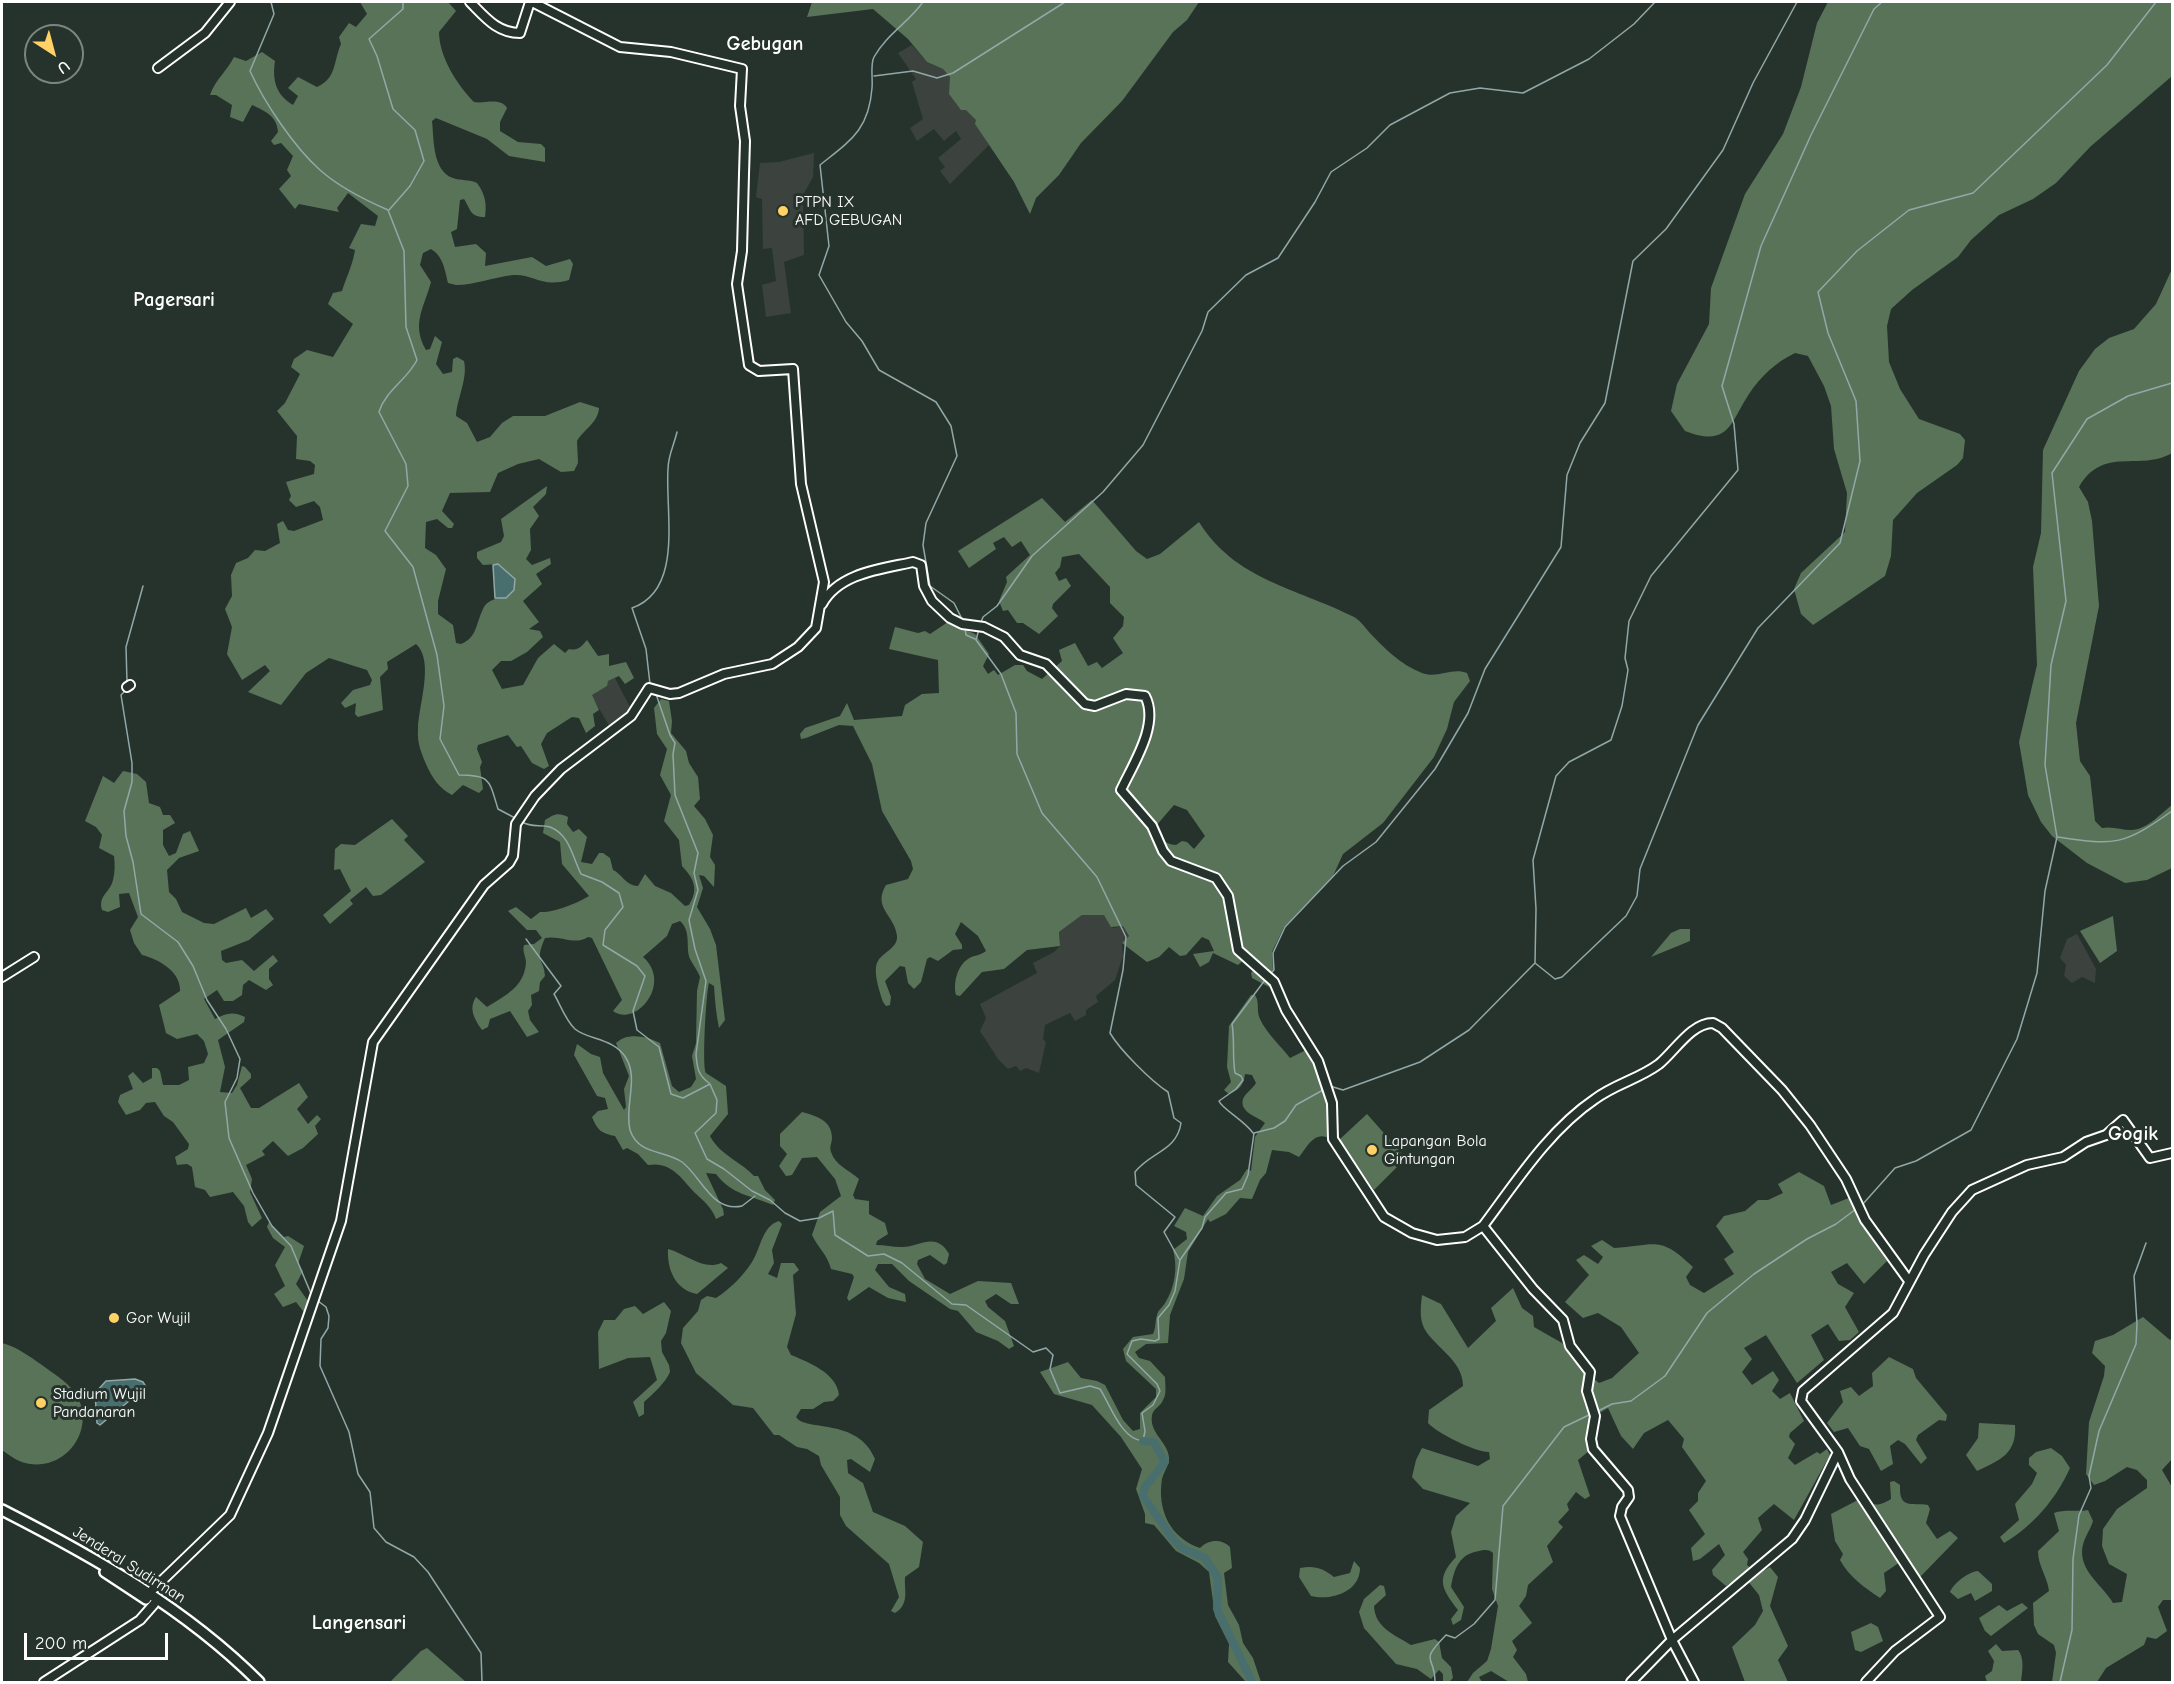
<!DOCTYPE html>
<style>
body{margin:0}
#map{position:relative;width:2174px;height:1684px;overflow:hidden;background:#26332d;font-family:"Comic Neue",sans-serif}
canvas{display:block}
.frame{position:absolute;inset:0;border:3px solid #fff;pointer-events:none}
.north{position:absolute;left:24px;top:24px;width:60px;height:60px;box-sizing:border-box;background:#26332d;border:2px solid #7d8581;border-radius:50%;rotate:144deg;font-size:16px;font-weight:700;line-height:24px;text-align:center;color:#fff}
.north::after{content:'';display:block;margin:auto;width:21px;height:27px;background:#ffd166;clip-path:polygon(50% 0,100% 100%,50% 72%,0 100%)}
.scale{position:absolute;left:24px;top:1633px;width:144px;height:27px;box-sizing:border-box;border:3px solid #fff;border-top:0;padding-left:8px;font-size:18px;line-height:21px;white-space:nowrap;color:#fff;-webkit-text-stroke:4px #26332d;paint-order:stroke}
</style>
<div id="map">
<canvas width="2174" height="1684"></canvas>
<div class="frame"></div>
<div class="north">U</div>
<div class="scale">200 m</div>
</div>
<script>
const context = document.querySelector('canvas').getContext('2d');
context.lineJoin = 'round';
function fill(path, color) { context.fillStyle = color; context.fill(path, 'evenodd'); }
function trace(path, color, width, dash) { context.strokeStyle = color; context.lineWidth = width; context.lineCap = dash ? 'butt' : 'round'; context.setLineDash(dash || []); context.stroke(path); }
function write(font, color, halo, rows, align = 'center') {
  context.font = font + ' "Comic Neue",sans-serif'; context.lineWidth = 6; context.setLineDash([]); context.textBaseline = 'middle'; context.strokeStyle = halo; context.fillStyle = color; for (const [text, x, y, turn = 0] of rows) {
    context.save(); context.translate(x, y); context.rotate((+turn || 0) * Math.PI / 180); context.textAlign = isNaN(turn) ? turn : align; if (halo) context.strokeText(text, 0, 0); context.fillText(text, 0, 0); context.restore();
  }
}
fill(new Path2D(`
 M 912,45 L 927,62 L 943,69 L 950,76 L 950,94 L 977,120 L 976,124 L 989,145 L 950,184 L 940,171 L 945,167 L 938,158 L 961,139 L 956,131 L 944,141 L 934,129 L 917,141 L 910,128 L 923,119 L 912,82 L 916,79 L 898,53 Z
 M 814,153 L 813,177 L 803,195 L 804,255 L 784,262 L 791,313 L 766,317 L 762,285 L 776,281 L 772,248 L 763,249 L 762,199 L 756,197 L 760,163 L 779,162 Z
 M 615,678 L 633,713 L 610,727 L 591,695 L 607,686 L 607,681 Z
 M 1104,914 L 1113,928 L 1123,926 L 1129,936 L 1122,943 L 1123,956 L 1115,980 L 1096,996 L 1098,1002 L 1086,1010 L 1086,1015 L 1075,1021 L 1070,1013 L 1045,1025 L 1043,1039 L 1046,1042 L 1039,1073 L 1026,1068 L 1020,1071 L 1016,1066 L 1008,1069 L 998,1059 L 980,1031 L 986,1018 L 980,1004 L 1037,973 L 1033,963 L 1054,952 L 1060,946 L 1059,932 L 1082,915 Z
 M 2077,934 L 2096,969 L 2095,983 L 2082,977 L 2072,983 L 2064,976 L 2066,965 L 2060,958 L 2067,939 Z`), '#3c423e');
fill(new Path2D(`
 M 360,2 L 448,2 L 456,11 L 439,32 C 439,56 457,85 474,102 C 485,104 500,97 507,108 L 500,122 L 500,131 L 518,142 L 541,144 L 545,148 L 545,162 L 509,156 L 487,139 L 436,118 L 432,121 C 434,138 432,171 453,178 C 461,181 469,179 477,183 C 485,194 487,203 485,217 C 470,217 471,210 464,199 L 460,200 L 457,229 L 451,232 L 455,247 L 476,244 L 486,253 L 485,266 L 532,257 L 546,266 L 570,259 L 573,264 L 569,280 C 540,288 536,274 513,275 C 494,277 475,285 456,285 L 448,283 C 445,270 443,256 431,249 L 423,253 L 420,265 L 431,282 C 424,308 411,324 426,350 L 430,349 L 435,336 L 442,342 L 436,364 L 443,374 L 452,372 L 453,359 L 457,357 L 464,361 C 468,379 457,398 456,416 L 467,423 L 477,442 L 490,437 L 502,423 L 513,416 L 545,416 L 580,402 L 599,408 C 598,423 584,429 577,441 L 578,463 L 574,471 L 561,472 L 539,459 L 518,464 L 498,473 L 490,492 L 450,493 L 442,511 L 454,524 L 452,528 L 448,528 L 437,519 L 426,522 L 425,548 L 436,555 L 446,569 L 438,601 L 438,614 L 453,625 L 456,643 L 461,644 C 477,638 476,623 483,609 C 489,596 504,600 514,590 L 514,578 L 498,564 L 483,565 L 477,558 L 477,552 L 501,542 L 504,536 L 501,519 L 547,486 L 546,494 L 533,507 L 539,516 L 530,529 L 531,550 L 526,559 L 532,565 L 550,558 L 551,564 L 536,574 L 542,584 L 523,601 L 539,622 L 529,629 L 540,631 L 543,637 L 527,652 L 511,661 L 501,661 L 492,670 L 502,689 L 523,685 L 538,658 L 554,644 L 565,653 L 569,649 C 578,651 581,647 587,640 L 598,656 L 609,654 L 609,666 L 626,662 L 634,678 L 625,684 L 619,676 L 608,681 L 607,686 L 592,695 L 599,710 L 593,714 L 595,726 L 586,733 L 579,718 L 572,717 L 547,733 L 541,744 L 549,766 L 544,769 L 532,763 L 521,746 L 517,747 L 508,735 L 478,745 L 477,749 L 482,762 L 480,767 L 483,789 L 479,793 L 463,785 L 452,795 C 439,788 432,778 426,764 C 421,752 417,743 418,729 C 418,707 435,661 416,644 L 387,662 L 388,669 L 380,677 L 383,710 L 358,717 L 355,714 L 356,703 L 345,708 L 341,703 L 353,690 L 370,685 L 372,680 L 367,670 L 329,658 L 306,673 L 281,705 L 248,692 L 270,671 L 265,665 L 242,680 L 227,654 L 232,627 L 225,609 L 232,596 L 231,575 L 236,563 L 248,558 L 255,550 L 265,551 L 280,543 L 277,524 L 283,521 L 288,530 L 294,531 L 323,520 L 320,507 L 314,501 L 296,507 L 289,500 L 291,496 L 286,482 L 314,474 L 315,465 L 310,461 L 296,459 L 297,436 L 277,411 L 285,403 L 300,374 L 291,367 L 294,359 L 307,350 L 333,357 L 353,324 L 328,304 L 333,293 L 342,291 C 346,278 353,264 355,250 L 349,248 L 361,224 L 375,226 L 378,216 L 348,193 L 337,208 L 339,212 L 299,204 L 295,209 L 279,189 L 291,176 L 287,170 L 293,156 L 281,143 L 274,145 L 271,141 L 278,132 C 277,116 265,111 252,105 L 243,122 L 230,117 L 232,105 L 216,95 L 210,95 C 215,80 227,71 234,57 L 246,61 L 262,52 L 275,61 C 272,80 276,95 293,105 L 298,96 L 288,88 L 298,77 L 317,87 C 337,78 333,62 341,44 L 339,37 L 349,23 L 356,27 L 367,14 Z
 M 812,2 L 1199,2 L 1187,20 L 1173,32 L 1122,101 L 1081,143 L 1059,175 L 1036,198 L 1030,214 L 1014,182 L 975,124 L 976,120 L 966,110 L 961,110 L 949,94 L 950,77 L 943,69 L 927,62 L 908,39 L 873,9 L 807,17 Z
 M 1828,2 L 2172,2 L 2172,76 L 2090,147 L 2056,183 L 2033,199 L 1999,215 L 1971,240 L 1958,257 L 1912,290 L 1891,309 L 1887,326 L 1889,362 L 1900,389 L 1919,419 L 1960,434 L 1965,440 L 1963,458 L 1957,465 L 1917,493 L 1893,520 L 1891,556 L 1885,576 L 1813,625 L 1801,614 L 1794,589 L 1801,573 L 1845,532 L 1847,493 L 1834,449 L 1831,406 L 1824,386 L 1808,356 L 1795,353 C 1776,362 1760,377 1749,394 C 1730,423 1729,448 1685,431 L 1671,411 L 1677,384 L 1709,324 L 1711,288 L 1745,194 L 1783,134 L 1801,87 L 1817,23 Z
 M 2172,269 L 2172,453 C 2140,472 2103,445 2079,487 L 2088,502 L 2092,521 L 2099,606 L 2076,723 L 2080,761 L 2090,776 L 2095,821 L 2102,828 C 2113,826 2121,830 2131,830 C 2147,830 2160,814 2172,805 L 2172,868 L 2147,880 L 2125,883 L 2087,863 L 2052,836 L 2041,822 L 2028,795 L 2019,742 L 2037,665 L 2033,567 L 2041,533 L 2043,450 L 2079,371 L 2095,349 L 2109,338 L 2134,329 L 2156,304 Z
 M 1042,498 L 1065,522 L 1092,500 L 1136,551 L 1147,559 L 1160,554 L 1199,522 C 1235,580 1296,588 1352,616 C 1359,619 1364,626 1369,632 C 1384,648 1401,665 1422,673 C 1437,679 1452,667 1467,673 L 1470,681 L 1454,702 L 1447,729 L 1434,757 L 1383,823 L 1343,854 L 1333,876 L 1284,927 L 1272,952 L 1273,970 L 1269,975 L 1277,984 L 1271,988 L 1252,978 L 1251,973 L 1257,965 L 1247,957 L 1238,965 L 1213,953 L 1209,962 L 1200,967 L 1193,954 L 1214,951 L 1209,940 L 1202,937 L 1186,955 L 1180,956 L 1169,947 L 1159,957 L 1147,962 L 1122,943 L 1129,936 L 1123,926 L 1111,927 L 1104,915 L 1082,915 L 1059,932 L 1060,946 L 1027,950 L 1004,969 L 982,972 L 960,996 L 956,995 C 953,984 957,966 968,959 C 973,955 980,956 986,951 L 978,936 L 961,922 L 955,934 L 962,945 L 962,949 L 953,950 L 938,961 L 930,957 L 927,959 L 921,982 L 914,989 L 908,983 L 905,967 L 900,966 L 885,981 L 891,997 L 890,1005 L 886,1006 L 883,1002 C 880,993 872,970 878,961 C 883,952 898,948 897,936 C 895,915 872,908 886,885 L 908,879 L 913,869 L 911,861 L 882,811 L 872,764 L 853,726 L 839,725 L 806,738 L 801,739 L 800,734 L 805,728 L 840,716 L 847,703 L 854,720 L 902,716 L 905,705 L 922,694 L 939,693 L 938,660 L 889,649 L 895,627 L 918,633 L 925,631 L 930,634 L 948,622 L 975,634 L 989,654 L 983,666 L 988,674 L 994,670 L 998,675 L 1015,665 L 1023,665 L 1027,671 L 1042,679 L 1062,661 L 1059,650 L 1075,643 L 1088,666 L 1097,662 L 1102,668 L 1123,653 L 1113,638 L 1123,626 L 1124,617 L 1110,603 L 1110,587 L 1079,554 L 1062,557 L 1060,567 L 1055,573 L 1059,581 L 1066,578 L 1071,586 L 1053,604 L 1052,608 L 1058,616 L 1039,634 L 1023,623 L 1017,623 L 1008,610 L 1003,611 L 999,601 L 1007,582 L 1006,577 L 1030,555 L 1021,541 L 1012,547 L 1004,537 L 993,543 L 996,549 L 969,568 L 958,551 ZM 1174,805 L 1187,810 L 1205,836 L 1194,849 L 1187,842 L 1182,841 L 1176,845 C 1163,844 1160,838 1155,827 Z
 M 661,699 L 669,701 L 672,721 L 671,733 L 686,751 L 689,763 L 698,777 L 700,799 L 694,806 L 705,819 L 713,835 L 710,857 L 715,865 L 714,887 L 704,876 L 699,875 L 703,888 L 697,907 L 710,929 L 716,945 L 725,1020 L 719,1028 C 716,1014 715,1001 714,986 L 709,983 C 706,993 702,1067 706,1073 L 726,1086 L 728,1114 L 710,1136 C 720,1155 740,1161 754,1176 L 758,1176 L 765,1190 L 775,1200 L 773,1205 C 750,1195 732,1195 716,1174 L 706,1173 L 723,1209 L 724,1215 L 716,1219 C 712,1208 704,1201 695,1193 C 681,1178 671,1161 648,1165 L 638,1154 L 627,1148 L 623,1150 L 615,1136 C 601,1133 598,1131 592,1117 L 598,1111 L 608,1109 L 605,1098 L 597,1096 L 574,1055 L 577,1044 L 591,1054 L 600,1057 L 603,1073 L 624,1110 L 626,1107 L 624,1089 L 629,1076 L 616,1043 C 627,1032 647,1036 660,1043 L 672,1086 L 679,1092 L 691,1087 L 696,1079 L 692,1056 L 696,1043 L 697,991 L 700,977 C 698,971 693,965 690,959 C 685,947 692,932 680,921 L 672,924 L 667,936 L 643,957 C 673,983 636,1028 613,1011 L 622,1000 L 592,938 L 588,937 C 574,946 562,935 545,938 C 534,963 544,958 545,976 L 540,982 L 539,991 L 531,995 L 532,1005 L 528,1011 L 530,1020 L 539,1032 L 527,1037 L 510,1011 L 490,1019 L 488,1027 L 482,1030 C 475,1020 468,1009 476,997 L 487,1007 C 506,995 524,987 526,963 C 526,956 522,952 524,945 L 534,944 L 542,938 L 536,930 L 527,930 L 508,911 L 516,907 L 531,919 L 540,912 C 553,913 578,903 589,896 L 562,864 L 560,842 L 543,833 L 545,820 C 554,814 558,812 568,817 L 567,824 L 573,832 L 579,829 L 587,837 L 581,862 L 592,864 L 599,853 L 603,853 L 610,858 L 613,870 C 622,874 626,886 638,886 L 645,874 L 655,886 L 671,893 L 685,906 L 689,905 C 699,889 694,879 682,866 L 679,840 L 664,821 L 671,795 L 660,775 L 667,749 L 657,734 L 654,708 Z
 M 123,771 L 137,774 L 146,782 L 149,803 L 160,807 L 163,815 L 170,815 L 175,823 L 163,830 L 163,845 L 169,856 L 176,853 L 183,834 L 190,831 L 199,851 L 179,858 L 167,870 L 169,892 L 176,899 L 182,912 L 204,923 L 214,924 L 246,908 L 251,918 L 266,909 L 274,919 L 249,940 L 221,951 L 222,960 L 226,963 L 242,960 L 254,971 L 273,955 L 278,961 L 269,969 L 269,979 L 273,985 L 266,990 L 249,980 L 243,985 L 242,995 L 233,1001 L 224,1001 L 217,990 L 204,999 L 215,1019 C 226,1013 233,1011 245,1017 L 244,1022 L 218,1040 L 225,1067 L 220,1092 L 232,1093 L 237,1085 L 242,1066 L 245,1067 L 251,1074 L 251,1078 L 240,1088 L 251,1108 L 259,1108 L 299,1083 L 308,1097 L 297,1109 L 308,1124 L 317,1115 L 321,1119 L 315,1126 L 318,1134 L 303,1148 L 288,1156 L 273,1141 L 262,1151 L 265,1155 L 246,1165 L 252,1179 L 250,1192 L 262,1218 L 252,1227 L 248,1222 L 244,1206 L 233,1192 L 210,1197 L 205,1190 L 195,1187 L 192,1167 L 187,1164 L 177,1165 L 175,1157 L 188,1149 L 189,1144 L 173,1122 L 164,1116 L 155,1102 L 146,1103 L 140,1110 L 126,1115 L 118,1102 L 120,1095 L 133,1089 L 128,1076 L 133,1072 L 143,1083 L 152,1078 L 152,1068 L 157,1068 L 160,1071 L 163,1085 L 179,1085 L 189,1080 L 188,1067 L 204,1063 L 208,1054 L 204,1041 L 197,1034 L 177,1039 L 166,1033 L 159,1005 L 180,991 C 181,972 159,959 142,955 L 134,943 L 130,930 L 138,917 L 129,893 L 119,894 L 120,907 L 108,912 L 102,910 C 98,895 110,893 113,880 C 115,872 115,864 114,856 L 99,848 L 102,835 L 96,827 L 85,821 L 103,776 L 114,783 Z
 M 392,819 L 408,836 L 404,840 L 425,862 L 381,895 L 373,896 L 366,887 L 350,900 L 353,904 L 330,924 L 323,915 L 351,891 L 340,869 L 334,870 L 335,849 L 341,844 L 355,845 Z
 M 2113,916 L 2117,951 L 2100,963 L 2080,931 Z
 M 1680,929 L 1690,929 L 1690,941 L 1651,957 L 1671,933 Z
 M 1251,995 L 1255,995 C 1260,1002 1256,1011 1260,1019 C 1267,1034 1280,1045 1290,1058 L 1312,1047 L 1335,1105 L 1339,1140 L 1367,1114 L 1406,1158 L 1374,1190 C 1364,1176 1334,1124 1314,1139 C 1308,1143 1303,1152 1299,1157 L 1289,1152 L 1272,1150 L 1266,1173 L 1260,1180 L 1252,1199 L 1240,1198 L 1226,1214 L 1210,1222 L 1208,1219 L 1188,1252 L 1184,1279 L 1170,1315 L 1168,1343 L 1146,1344 L 1135,1352 L 1139,1358 L 1150,1361 L 1165,1377 C 1165,1384 1167,1394 1163,1400 C 1161,1406 1154,1408 1152,1415 C 1149,1433 1167,1441 1169,1457 C 1170,1464 1164,1471 1162,1479 C 1157,1510 1170,1538 1200,1548 C 1208,1540 1221,1538 1230,1547 L 1232,1568 L 1224,1573 L 1228,1605 L 1239,1625 L 1243,1643 L 1253,1658 L 1261,1682 L 1246,1682 L 1228,1662 L 1229,1644 L 1215,1616 L 1209,1572 L 1199,1563 L 1176,1551 L 1154,1525 L 1145,1523 L 1145,1514 L 1136,1489 L 1142,1469 L 1121,1437 L 1092,1405 L 1054,1394 L 1040,1372 L 1068,1362 L 1081,1378 L 1097,1381 L 1105,1385 L 1123,1420 L 1133,1431 L 1140,1429 L 1140,1413 L 1156,1397 L 1156,1389 L 1126,1361 L 1123,1349 L 1133,1337 L 1153,1334 C 1156,1328 1155,1322 1157,1315 C 1158,1310 1163,1307 1165,1303 C 1175,1288 1178,1267 1173,1250 L 1187,1239 L 1186,1232 L 1174,1226 L 1185,1208 L 1203,1216 L 1217,1196 L 1240,1180 L 1247,1169 L 1251,1171 L 1255,1137 L 1265,1123 C 1259,1117 1239,1113 1243,1099 C 1245,1094 1253,1088 1256,1083 L 1252,1075 L 1245,1074 C 1244,1085 1239,1090 1229,1094 L 1224,1090 L 1231,1082 L 1227,1067 L 1229,1026 Z
 M 802,1112 C 816,1116 832,1120 832,1138 C 832,1143 829,1147 831,1152 C 835,1165 849,1170 859,1179 L 853,1195 L 855,1199 L 869,1201 L 869,1214 L 885,1223 L 888,1234 L 877,1241 L 876,1245 C 885,1245 892,1247 901,1247 C 918,1248 936,1230 949,1254 L 947,1263 L 944,1265 L 930,1255 L 918,1260 L 917,1264 L 925,1279 L 950,1294 L 978,1281 L 1011,1283 L 1019,1304 L 1011,1304 L 996,1294 L 985,1301 L 988,1307 L 1005,1321 L 1014,1346 L 1009,1349 L 998,1341 L 976,1332 L 958,1311 L 950,1309 L 909,1281 L 892,1264 L 878,1264 L 875,1270 L 889,1287 L 905,1294 L 906,1302 L 888,1298 L 869,1287 L 849,1301 L 847,1298 L 854,1277 L 852,1274 L 831,1269 C 827,1254 818,1248 812,1235 L 820,1212 L 841,1196 L 835,1179 L 817,1157 L 802,1158 L 792,1175 L 786,1176 L 779,1166 L 787,1154 L 780,1146 L 780,1134 Z
 M 1799,1172 L 1824,1186 L 1831,1205 L 1849,1198 L 1861,1224 L 1887,1261 L 1864,1284 L 1847,1263 L 1831,1272 L 1838,1284 L 1854,1293 L 1845,1307 L 1859,1332 L 1850,1340 L 1839,1341 L 1828,1324 L 1811,1335 L 1824,1360 L 1797,1383 L 1766,1335 L 1744,1348 L 1752,1359 L 1742,1372 L 1752,1385 L 1773,1371 L 1779,1380 L 1772,1391 L 1780,1399 L 1790,1393 L 1804,1421 L 1790,1433 L 1789,1437 L 1795,1444 L 1788,1458 L 1795,1465 L 1817,1452 L 1820,1454 L 1827,1449 L 1830,1455 L 1794,1520 L 1774,1504 L 1758,1518 L 1762,1530 L 1743,1552 L 1748,1559 L 1747,1565 L 1758,1574 L 1770,1567 L 1778,1577 L 1770,1606 L 1788,1646 L 1778,1660 L 1788,1682 L 1745,1682 L 1732,1647 L 1755,1625 L 1763,1611 L 1759,1595 L 1743,1575 L 1726,1586 L 1713,1575 L 1712,1570 L 1725,1555 L 1719,1544 L 1700,1559 L 1693,1561 L 1691,1548 L 1705,1534 L 1689,1510 L 1698,1501 L 1698,1493 L 1706,1481 L 1682,1447 L 1684,1439 L 1668,1420 L 1644,1433 L 1633,1449 L 1621,1436 L 1608,1408 L 1591,1418 L 1589,1451 L 1578,1460 L 1590,1496 L 1585,1499 L 1576,1492 L 1567,1504 L 1569,1510 L 1558,1522 L 1563,1527 L 1547,1546 L 1553,1562 L 1528,1585 L 1526,1596 L 1519,1606 L 1532,1623 L 1512,1641 L 1517,1650 L 1513,1657 L 1526,1674 L 1528,1682 L 1509,1682 L 1491,1671 L 1479,1677 L 1482,1682 L 1467,1682 L 1473,1673 L 1487,1661 L 1491,1649 L 1498,1606 L 1492,1589 L 1493,1553 C 1488,1549 1485,1550 1479,1551 C 1459,1554 1454,1569 1451,1587 L 1464,1607 L 1461,1620 L 1453,1625 L 1451,1619 L 1458,1610 C 1442,1589 1435,1579 1456,1557 L 1451,1532 L 1456,1516 L 1470,1503 L 1423,1489 L 1412,1477 L 1416,1460 L 1422,1448 L 1478,1466 L 1490,1459 L 1489,1452 C 1475,1452 1437,1433 1428,1423 L 1429,1410 L 1463,1386 C 1463,1360 1435,1348 1424,1328 C 1419,1318 1421,1305 1422,1295 L 1441,1304 L 1468,1348 L 1496,1321 L 1491,1308 L 1513,1288 L 1522,1308 L 1533,1316 L 1534,1327 L 1562,1343 L 1588,1374 L 1599,1383 L 1612,1378 L 1639,1353 L 1621,1327 L 1598,1313 L 1583,1318 L 1565,1302 L 1589,1275 L 1576,1260 L 1584,1255 L 1598,1264 L 1603,1257 L 1591,1246 L 1602,1240 L 1614,1248 C 1656,1245 1660,1235 1693,1267 L 1686,1277 L 1690,1285 L 1704,1293 L 1734,1274 L 1724,1259 L 1734,1252 L 1716,1226 L 1724,1216 L 1745,1211 L 1758,1200 L 1768,1200 L 1783,1193 L 1778,1184 Z
 M 779,1221 L 782,1224 L 772,1250 L 774,1263 L 768,1274 L 777,1278 L 781,1263 L 794,1263 L 799,1270 L 793,1275 L 796,1314 L 787,1347 L 791,1355 C 808,1362 837,1373 839,1395 L 833,1401 L 824,1402 L 813,1409 L 801,1409 L 796,1417 C 805,1432 858,1417 875,1459 L 870,1472 L 851,1459 L 847,1460 L 848,1473 L 863,1483 L 873,1512 L 905,1526 L 923,1542 L 919,1567 L 905,1577 C 904,1590 910,1604 895,1613 L 891,1611 L 899,1597 L 889,1564 L 846,1526 L 840,1515 L 840,1497 L 821,1465 L 819,1456 L 807,1449 L 797,1447 L 779,1435 L 774,1435 L 753,1408 L 733,1405 L 717,1391 L 696,1373 L 681,1343 L 683,1328 L 698,1311 L 701,1300 L 707,1296 L 716,1298 C 730,1289 743,1276 752,1262 C 761,1248 762,1226 779,1221 Z
 M 269,1222 L 284,1237 L 288,1236 L 304,1246 L 298,1264 L 303,1271 L 296,1284 L 310,1304 L 307,1316 L 296,1302 L 283,1307 L 274,1294 L 285,1286 L 275,1265 L 285,1247 L 273,1238 L 267,1227 Z
 M 668,1249 C 686,1254 704,1271 721,1263 L 728,1268 L 697,1294 C 675,1290 667,1269 668,1249 Z
 M 664,1302 L 671,1311 L 666,1333 L 661,1341 L 662,1352 L 669,1365 L 670,1372 C 666,1382 652,1395 644,1402 L 644,1414 L 639,1417 L 633,1402 L 657,1380 L 650,1357 L 628,1358 L 599,1369 L 598,1332 L 604,1320 L 615,1320 L 624,1309 L 635,1306 L 643,1314 Z
 M 2143,1317 L 2170,1340 L 2172,1338 L 2172,1459 L 2162,1470 L 2172,1487 L 2172,1600 L 2163,1600 L 2158,1607 L 2167,1631 L 2156,1639 L 2147,1637 L 2144,1645 L 2106,1668 L 2097,1682 L 2052,1682 L 2056,1653 L 2054,1645 L 2038,1634 L 2034,1625 L 2033,1603 L 2049,1591 C 2047,1576 2038,1566 2038,1551 L 2059,1531 L 2054,1513 C 2064,1509 2077,1512 2088,1510 L 2093,1521 C 2090,1531 2082,1540 2082,1552 C 2082,1573 2103,1586 2113,1603 L 2122,1602 L 2127,1574 L 2109,1564 L 2102,1546 L 2103,1529 L 2117,1509 L 2147,1488 L 2147,1480 L 2137,1470 L 2127,1467 L 2105,1481 L 2094,1485 L 2086,1474 L 2089,1422 L 2104,1376 L 2105,1366 L 2092,1353 L 2095,1341 L 2113,1335 Z
 M 2,1343 C 17,1347 29,1356 42,1365 C 55,1375 72,1384 79,1400 C 93,1432 66,1469 30,1464 C 20,1463 10,1456 2,1450 Z
 M 1889,1357 L 1913,1369 L 1916,1378 L 1947,1415 L 1946,1421 L 1939,1420 L 1918,1435 L 1916,1440 L 1927,1458 L 1921,1464 L 1905,1444 L 1898,1440 L 1890,1446 L 1893,1464 L 1881,1471 L 1869,1449 L 1860,1446 L 1848,1428 L 1834,1432 L 1827,1423 L 1843,1402 L 1840,1391 L 1851,1387 L 1859,1396 L 1873,1386 L 1872,1373 Z
 M 1979,1423 L 2015,1425 C 2017,1453 2001,1460 1977,1471 L 1966,1455 L 1978,1438 Z
 M 2051,1448 L 2062,1456 L 2070,1468 C 2056,1499 2033,1526 2004,1543 L 2000,1537 L 2019,1520 L 2015,1504 L 2032,1484 L 2037,1473 L 2029,1465 L 2029,1458 L 2036,1452 Z
 M 1894,1481 L 1900,1485 C 1899,1510 1911,1502 1928,1505 L 1930,1509 L 1926,1523 L 1937,1539 L 1950,1531 L 1958,1538 L 1921,1576 L 1918,1577 L 1906,1558 L 1884,1573 L 1886,1591 L 1880,1598 C 1864,1587 1849,1577 1840,1560 L 1843,1554 L 1835,1541 L 1831,1514 L 1856,1501 C 1872,1501 1874,1510 1891,1499 L 1890,1482 Z
 M 1354,1561 L 1360,1568 C 1360,1592 1331,1601 1311,1596 L 1299,1577 L 1300,1568 C 1314,1565 1323,1568 1334,1577 L 1350,1573 Z
 M 1978,1571 L 1992,1584 L 1992,1591 L 1975,1601 L 1971,1593 L 1958,1599 L 1950,1592 C 1954,1583 1968,1572 1978,1571 Z
 M 1380,1585 L 1384,1586 L 1386,1595 L 1374,1606 C 1375,1628 1395,1635 1411,1645 L 1435,1639 L 1439,1642 L 1442,1658 L 1451,1667 L 1453,1678 L 1449,1682 L 1443,1681 L 1443,1674 L 1439,1670 L 1431,1679 L 1417,1669 L 1396,1664 L 1364,1628 L 1359,1612 L 1364,1599 Z
 M 2022,1603 L 2028,1608 L 1991,1636 L 1985,1631 L 1979,1618 L 1999,1605 L 2007,1611 Z
 M 1871,1623 L 1878,1627 L 1883,1641 L 1861,1652 L 1855,1650 L 1851,1632 Z
 M 1996,1644 L 2002,1651 L 2018,1650 C 2025,1658 2022,1673 2021,1682 L 1987,1682 L 1985,1676 L 1992,1671 L 1994,1661 L 1988,1651 Z
 M 427,1648 L 466,1682 L 390,1682 L 421,1651 Z`), '#597358');
const water = new Path2D(`
 M 498,564 L 515,579 L 514,590 L 506,598 L 495,598 L 493,565 Z
 M 135,1379 L 143,1382 L 146,1387 L 100,1425 L 97,1423 L 95,1393 L 106,1381 Z`);
fill(water, '#496e6e');
trace(water, '#92a8a8', 1.5);
trace(new Path2D(`
 M 271,2 L 274,14 L 250,71 C 264,102 294,147 320,170 C 339,187 365,200 388,210 L 404,251 L 406,327 L 417,360 C 407,380 385,391 379,412 L 406,464 L 408,486 L 385,531 L 413,567 L 437,655 L 444,706 L 440,739 L 459,775 C 491,775 489,780 498,809 L 515,818
 M 923,2 C 909,22 886,35 874,57 C 870,64 873,79 872,88 C 869,130 850,141 820,165 L 829,246 L 819,275 L 846,322 L 862,341 L 879,370 L 936,402 L 951,426 L 957,456 L 926,523 L 923,545 L 930,586 L 954,603 L 963,621
 M 1882,2 L 1874,9 L 1811,135 L 1761,246 L 1722,386 L 1734,424 L 1738,470 L 1651,576 L 1629,621 L 1625,658 L 1628,670 L 1622,706 L 1611,740 L 1569,762 L 1556,776 L 1533,860 L 1536,909 L 1535,963 L 1555,979 L 1562,977 L 1626,916 L 1637,896 L 1640,869 L 1698,725 L 1758,628 L 1840,543 L 1860,461 L 1856,401 L 1828,333 L 1818,292 L 1857,251 L 1909,210 L 1973,193 L 2107,65 L 2156,2
 M 874,76 L 913,71 L 937,78 L 953,73 L 1065,2
 M 389,210 L 410,186 L 424,161 L 415,130 L 393,109 L 377,56 L 369,39 L 403,9 L 403,2
 M 980,625 L 983,617 L 997,606 L 1032,556 L 1103,492 L 1143,445 L 1202,331 L 1208,312 L 1246,275 L 1278,258 L 1315,202 L 1331,172 L 1367,148 L 1390,125 L 1450,93 L 1480,88 L 1523,93 L 1589,59 L 1634,24 L 1655,2
 M 965,628 L 966,635 L 975,639
 M 979,629 L 976,640 L 1001,674 L 1016,713 L 1017,754 L 1042,813 L 1097,877 L 1126,937 L 1123,970 L 1110,1033 C 1120,1050 1151,1081 1168,1092 L 1174,1118 L 1181,1123 C 1177,1151 1150,1152 1135,1172 L 1136,1185 L 1175,1217 L 1164,1232 L 1179,1259
 M 127,682 L 126,647 L 143,586
 M 650,684 L 646,649 L 632,608 C 684,590 665,512 668,469 C 668,456 674,445 677,432
 M 125,691 L 121,695 L 132,763 L 132,782 L 124,811 L 126,836 L 133,862 L 141,914 L 178,942 L 193,966 L 207,1000 L 226,1029 L 240,1059 L 237,1078 L 225,1102 L 229,1138 L 253,1193 L 272,1226 L 291,1246 L 312,1296
 M 656,694 L 670,735 L 675,743 L 673,754 L 675,795 L 698,853 L 694,873 L 698,890 L 689,920 L 695,949 L 706,981 L 696,1054 C 697,1068 698,1075 709,1083
 M 522,822 C 532,828 540,824 550,827 C 570,835 572,856 581,874 L 602,882 L 619,893 L 623,907 L 605,930 L 603,945 L 637,966 L 645,976 L 633,1011 L 637,1030 L 659,1047 L 671,1094 L 683,1098 L 710,1084 L 717,1100 L 716,1113 L 695,1133 L 707,1159 L 724,1169 L 752,1191 L 770,1200 L 785,1213 L 800,1221 L 819,1218 L 833,1211 L 835,1235 L 868,1256 L 884,1254 L 902,1263 L 952,1304 L 966,1305 L 1033,1352 L 1046,1348 L 1053,1355 L 1050,1369 L 1060,1393 L 1090,1386 L 1100,1389 C 1111,1406 1121,1439 1143,1441 L 1145,1431 L 1142,1413 L 1153,1405 L 1160,1391 L 1157,1384 L 1127,1354 L 1132,1341 L 1141,1339 L 1155,1341 L 1159,1339 L 1158,1318 L 1169,1305 L 1175,1291 L 1180,1260 L 1202,1228 L 1205,1217 L 1226,1193 L 1242,1189 L 1248,1175 L 1254,1133 L 1274,1128 L 1285,1121 L 1296,1105 L 1323,1090
 M 2058,837 C 2116,846 2124,845 2172,811
 M 526,939 L 561,986 L 554,994 C 560,1004 566,1021 575,1029 C 588,1040 614,1038 626,1058 C 639,1079 624,1107 630,1130 C 638,1155 665,1150 682,1162 C 701,1176 712,1213 742,1206 L 755,1196
 M 1270,974 L 1274,970 L 1273,953 L 1285,927 L 1343,866 L 1376,842 L 1435,769 L 1468,713 L 1485,669 L 1561,547 L 1567,475 L 1580,443 L 1605,403 L 1633,261 L 1666,229 L 1723,150 L 1753,83 L 1797,2
 M 1330,1086 L 1343,1090 L 1420,1062 L 1469,1030 L 1535,963
 M 1253,1133 C 1244,1120 1222,1109 1219,1101 L 1236,1089 L 1243,1080 L 1241,1076 L 1235,1073 C 1232,1055 1235,1041 1232,1024 L 1265,980
 M 1862,1205 L 1895,1168 L 1916,1161 L 1971,1130 L 2017,1039 L 2037,973 L 2045,891 L 2057,837 L 2045,765 L 2051,665 L 2066,601 L 2052,473 L 2087,419 L 2128,396 L 2172,383
 M 318,1301 L 326,1307 L 329,1316 L 328,1328 L 321,1339 L 320,1366 L 349,1432 L 358,1474 L 370,1492 L 374,1528 L 386,1542 L 414,1557 L 428,1572 L 481,1653 L 482,1682
 M 1596,1412 L 1612,1404 L 1631,1401 L 1665,1376 L 1707,1313 L 1754,1274 L 1807,1239 L 1836,1224 L 1856,1209
 M 1435,1682 C 1435,1654 1418,1664 1446,1635 L 1455,1638 L 1474,1624 L 1495,1600 L 1503,1506 L 1564,1427 L 1591,1414
 M 2060,1682 L 2072,1630 L 2073,1559 L 2079,1515 L 2091,1488 L 2089,1476 L 2099,1431 L 2136,1344 L 2137,1324 L 2134,1276 L 2146,1243`), '#92a8a8', 1.5);
trace(new Path2D(`
 M 1143,1441 L 1154,1442 L 1165,1462 L 1145,1487 L 1143,1496 L 1173,1539 L 1182,1548 L 1205,1558 L 1218,1578 L 1217,1609 L 1252,1682`), '#496e6e', 8);
const secondary = new Path2D(`
 M 470,2 C 485,17 497,33 520,33 L 530,2
 M 158,68 L 205,33 L 230,2
 M 822,604 C 839,573 881,569 913,562 L 921,565 L 924,586 L 932,601 L 950,618 L 962,624 L 984,627 L 1004,637 L 1020,655 L 1046,664 L 1085,704 L 1095,706 L 1126,694 L 1145,696 C 1160,724 1133,764 1121,790 L 1152,826 L 1163,851 L 1171,861 L 1216,878 L 1228,896 L 1238,950 L 1274,982 L 1286,1010 L 1318,1061 L 1332,1103 L 1333,1139 L 1384,1217 L 1412,1233 L 1437,1240 L 1465,1237 L 1483,1226 L 1533,1289 L 1563,1320 L 1570,1346 L 1590,1372 L 1587,1391 L 1595,1416 L 1591,1439 L 1593,1449 L 1628,1490 L 1629,1497 L 1622,1507 L 1620,1516 L 1672,1640 L 1694,1682
 M 127,687 L 130,685
 M 2,977 L 34,957
 M 1483,1226 C 1516,1182 1549,1130 1595,1099 C 1615,1084 1639,1079 1659,1064 C 1675,1051 1691,1023 1713,1023 L 1722,1028 L 1782,1090 L 1810,1125 L 1846,1179 L 1865,1220 L 1909,1281
 M 1838,1452 L 1850,1479 L 1940,1617 L 1895,1651 L 1866,1682
 M 145,1597 L 230,1515 L 268,1433 L 341,1221 L 373,1042 L 484,885 L 509,863 L 513,856 L 516,824 L 535,796 L 561,769 L 631,716 L 649,688 L 670,694 L 679,693 L 724,674 L 772,664 L 798,647 L 816,628 L 824,582 L 801,484 L 793,369 L 759,371 L 749,365 L 737,284 L 742,251 L 744,174 L 745,141 L 740,106 L 742,69 L 671,52 L 620,47 L 532,2
 M 44,1682 L 140,1620 L 154,1604
 M 1631,1682 L 1672,1640 L 1792,1539 L 1805,1520 L 1838,1452 L 1801,1401 L 1803,1391 L 1893,1313 L 1924,1255 L 1952,1212 L 1972,1190 L 2027,1165 L 2063,1157 L 2086,1142 L 2106,1135 L 2123,1120 L 2150,1158 L 2172,1153`);
const highway = new Path2D(`
 M 2,1510 C 94,1557 185,1608 259,1682
 M 105,1572 L 146,1599`);
trace(secondary, '#fff', 12);
trace(highway, '#fff', 14);
trace(secondary, '#26332d', 8);
trace(highway, '#26332d', 9);
for (const [x, y, r, color] of [
 [783,211,6,"#ffd166"],
 [1372,1150,6,"#ffd166"],
 [114,1318,6,"#ffd166"],
 [41,1403,6,"#ffd166"]
]) { const dot = new Path2D(); dot.arc(x, y, r, 0, 2 * Math.PI); context.fillStyle = color; context.fill(dot); trace(dot, '#26332d', 2); }
write('16px', '#fff', '#26332d', [
 ["PTPN IX",795,202],
 ["AFD GEBUGAN",795,220],
 ["Lapangan Bola",1384,1141],
 ["Gintungan",1384,1159],
 ["Gor Wujil",126,1318],
 ["Stadium Wujil",53,1394],
 ["Pandanaran",53,1412]
], 'left');
write('16px', '#fff', '#26332d', [
 ["Jenderal Sudirman",129,1565,32]
]);
write('bold 20px', '#fff', '#26332d', [
 ["Gebugan",765,44],
 ["Pagersari",174,300],
 ["Gogik",2133,1134],
 ["Langensari",359,1623]
]);
</script>
